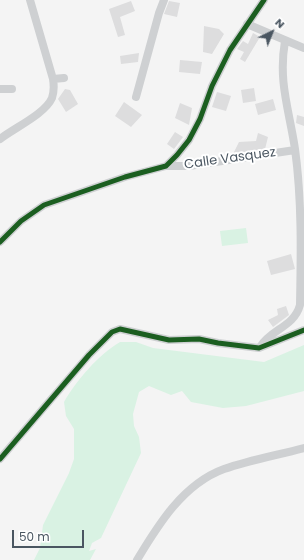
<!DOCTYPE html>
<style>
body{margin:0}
#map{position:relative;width:304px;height:560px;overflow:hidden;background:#f4f4f4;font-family:Poppins,sans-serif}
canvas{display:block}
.north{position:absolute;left:252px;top:12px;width:40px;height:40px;-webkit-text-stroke:3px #fff;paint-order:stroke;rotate:43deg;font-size:11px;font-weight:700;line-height:16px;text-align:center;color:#4a5661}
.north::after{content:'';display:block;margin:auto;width:14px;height:18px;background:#4a5661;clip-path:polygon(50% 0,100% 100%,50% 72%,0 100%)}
.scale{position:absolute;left:12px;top:530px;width:72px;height:18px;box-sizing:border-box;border:2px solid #4a5661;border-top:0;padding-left:5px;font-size:12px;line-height:14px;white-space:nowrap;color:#4a5661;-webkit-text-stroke:3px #fff;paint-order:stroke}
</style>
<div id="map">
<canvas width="304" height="560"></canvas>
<div class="north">N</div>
<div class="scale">50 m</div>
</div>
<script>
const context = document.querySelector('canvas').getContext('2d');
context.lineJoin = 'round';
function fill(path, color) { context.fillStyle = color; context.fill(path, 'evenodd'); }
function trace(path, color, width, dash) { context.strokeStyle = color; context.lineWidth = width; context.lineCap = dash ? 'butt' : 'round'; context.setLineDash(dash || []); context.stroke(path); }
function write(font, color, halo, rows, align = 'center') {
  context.font = font + ' Poppins,sans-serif'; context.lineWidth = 4; context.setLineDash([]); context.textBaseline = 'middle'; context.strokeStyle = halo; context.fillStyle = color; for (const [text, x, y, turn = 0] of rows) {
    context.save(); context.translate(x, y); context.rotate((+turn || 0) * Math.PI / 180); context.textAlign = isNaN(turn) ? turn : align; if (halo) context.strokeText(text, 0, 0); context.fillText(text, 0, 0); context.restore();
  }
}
fill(new Path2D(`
 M 246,228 L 248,243 L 222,246 L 220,231 Z
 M 120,342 L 136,342 L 153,348 L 264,362 L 304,345 L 304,391 L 246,406 L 223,408 L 191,402 L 182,391 L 171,395 L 149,386 L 139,392 L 133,414 L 134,426 L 139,437 L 141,453 L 101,538 L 92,543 L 89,551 L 96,549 L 90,560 L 34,560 L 40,548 L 43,525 L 69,473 L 74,459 L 74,429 L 66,416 L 64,402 C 76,381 99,354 120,342 Z`), '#d9f2e3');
fill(new Path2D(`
 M 131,1 L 135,11 L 120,17 L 125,35 L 118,37 L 109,9 Z
 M 169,1 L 180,3 L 177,17 L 164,14 Z
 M 204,26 L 219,29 L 224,34 L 212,54 L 203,52 Z
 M 253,33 L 260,37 L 245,62 L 240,59 L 244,52 L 237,49 L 243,41 L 248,44 Z
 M 139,53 L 138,62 L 121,64 L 120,56 Z
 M 180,60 L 202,62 L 200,74 L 179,72 Z
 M 254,88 L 256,101 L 243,103 L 241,90 Z
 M 65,89 L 70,90 L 78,104 L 66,112 L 58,99 Z
 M 217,92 L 231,96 L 226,111 L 212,107 Z
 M 273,99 L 276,110 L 258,115 L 255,104 Z
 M 124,102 L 142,115 L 131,127 L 115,116 Z
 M 180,103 L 192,108 L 189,125 L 175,118 Z
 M 297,115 L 304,117 L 304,126 L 296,123 Z
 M 175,132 L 183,137 L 174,149 L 167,144 Z
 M 258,133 L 268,137 L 265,149 L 233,154 L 239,142 L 256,141 Z
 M 291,254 L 295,269 L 271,275 L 267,261 Z
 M 286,306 L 289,315 L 273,327 L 268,320 L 278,315 L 277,309 Z`), '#ddddde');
trace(new Path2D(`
 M 247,24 L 304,48
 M 53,79 L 64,78
 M 0,89 L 12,89
 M 136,97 L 159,13 L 164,0
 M 0,139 C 14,128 45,114 52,98 C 54,92 54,85 53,79 L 30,0
 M 166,166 L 189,166 L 295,150
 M 0,242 L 21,221 L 44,205 L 125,177 L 166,166 L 177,155 L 189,140 L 200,119 L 212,86 L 230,50 L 264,0
 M 260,347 C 271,329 294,327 300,305 C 301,254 302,200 295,149 C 289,109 278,82 285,41
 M 0,459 L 89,355 L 112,332 L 120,329 L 169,340 L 199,339 L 218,343 L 259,348 L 304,330
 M 137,560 C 158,525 183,484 224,469 C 250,460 278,455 304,448`), '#ced0d2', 8);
trace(new Path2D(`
 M 0,242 L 21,221 L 44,205 L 125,177 L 166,166 L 177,155 L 189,140 L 200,119 L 212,86 L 230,50 L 264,0
 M 0,459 L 89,355 L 112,332 L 120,329 L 169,340 L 199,339 L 218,343 L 259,348 L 304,330`), '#1b5e20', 5);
write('13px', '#4a5661', '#fff', [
 ["Calle Vasquez",230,159,-8]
]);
</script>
